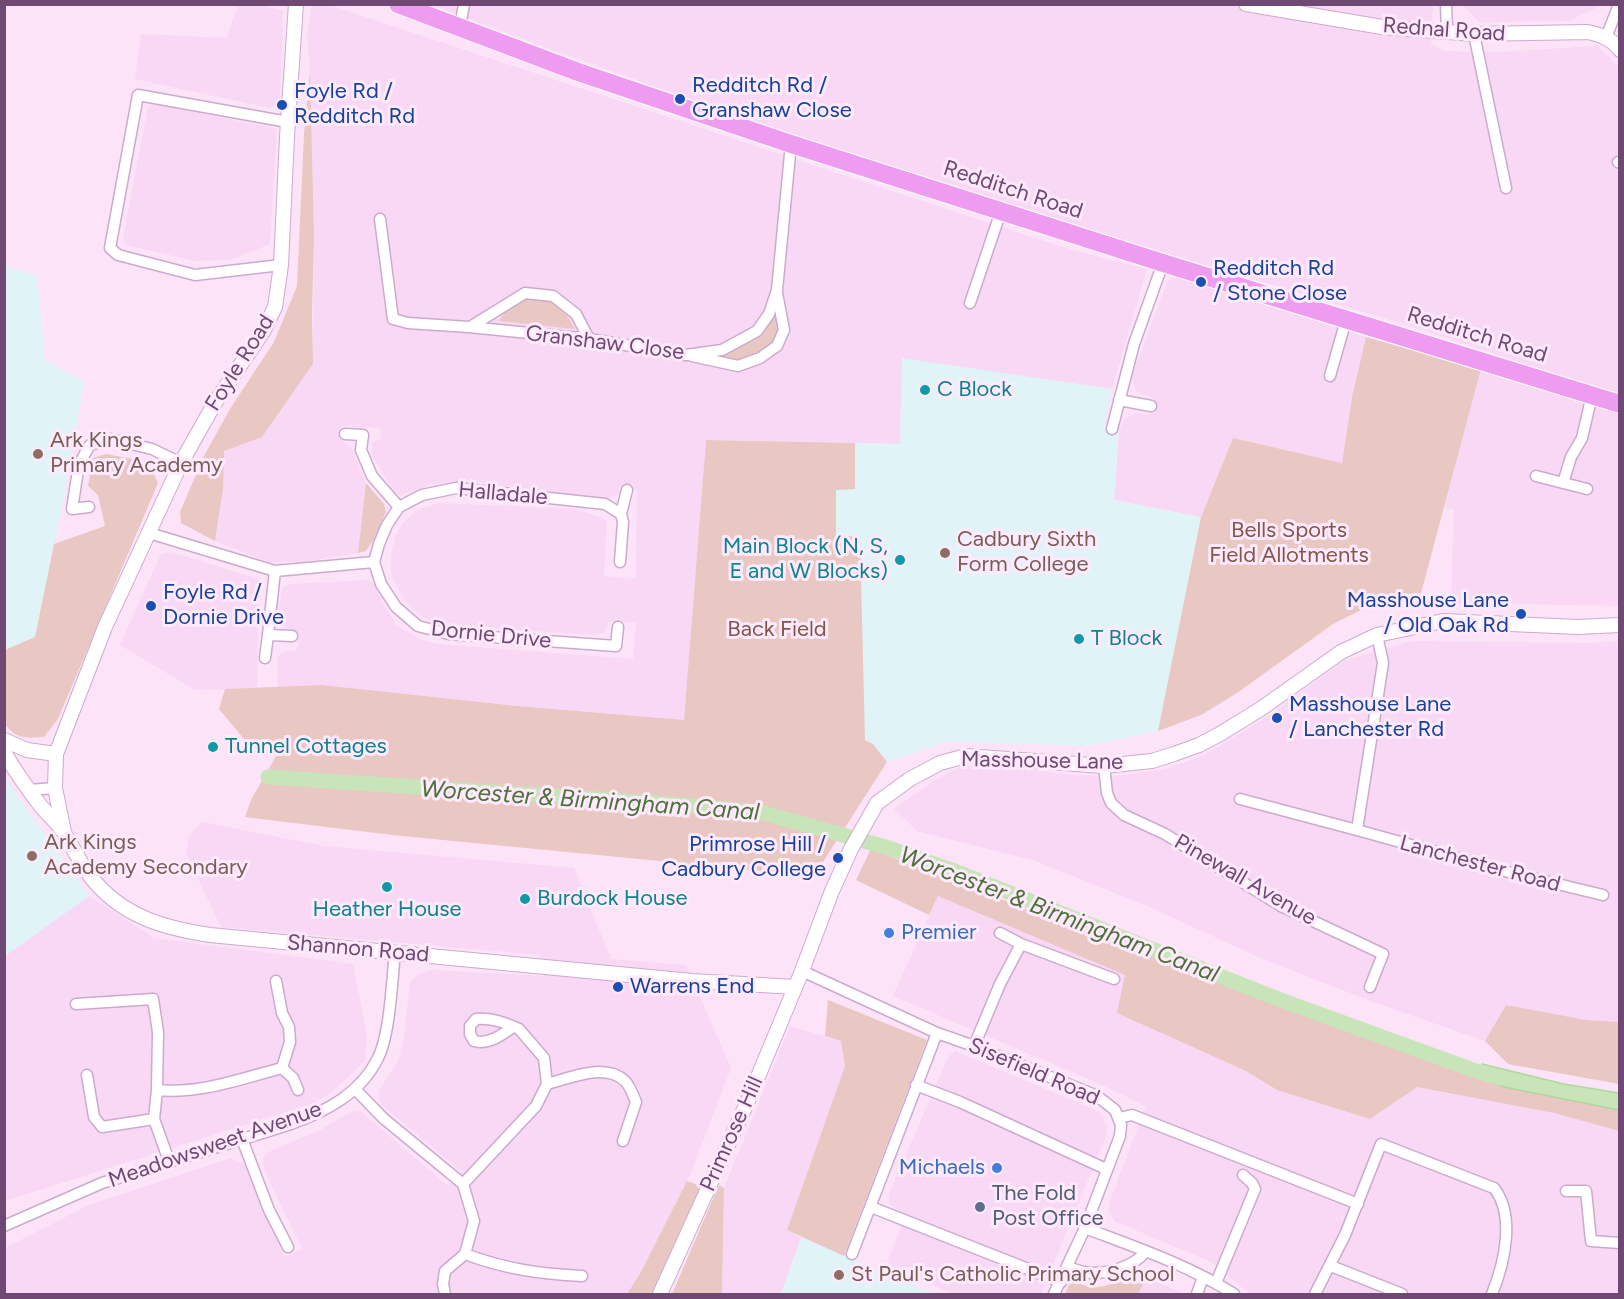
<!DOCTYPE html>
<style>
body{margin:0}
#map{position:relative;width:1624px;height:1299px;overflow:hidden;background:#fce3f8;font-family:Figtree,sans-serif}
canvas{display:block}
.frame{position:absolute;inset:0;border:6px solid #6f4974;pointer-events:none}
</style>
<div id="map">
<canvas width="1624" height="1299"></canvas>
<div class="frame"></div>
</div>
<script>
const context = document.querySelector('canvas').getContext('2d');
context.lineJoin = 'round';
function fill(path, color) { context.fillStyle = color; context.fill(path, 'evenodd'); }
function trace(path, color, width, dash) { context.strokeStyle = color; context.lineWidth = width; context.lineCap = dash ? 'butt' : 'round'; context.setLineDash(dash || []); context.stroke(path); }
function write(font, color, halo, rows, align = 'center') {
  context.font = font + ' Figtree,sans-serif'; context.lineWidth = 6; context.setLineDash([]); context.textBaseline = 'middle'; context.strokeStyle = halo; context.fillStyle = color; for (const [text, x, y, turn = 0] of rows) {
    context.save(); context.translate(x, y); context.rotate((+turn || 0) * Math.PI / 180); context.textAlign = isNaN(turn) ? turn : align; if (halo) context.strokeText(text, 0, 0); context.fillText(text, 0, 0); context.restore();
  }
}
fill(new Path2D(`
 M 1433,4 L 1431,44 L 1444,51 L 1495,52 L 1598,46 L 1619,67 L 1619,395 L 1417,328 L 1096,232 L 834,150 L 561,53 L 433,5 Z
 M 238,5 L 262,5 L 283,11 L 280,101 L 270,108 L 135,79 L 141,34 L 227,38 Z
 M 312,5 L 329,5 L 873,185 L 1069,249 L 1147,269 L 1112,389 L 903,359 L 900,444 L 706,440 L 684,720 L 517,706 L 322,685 L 278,687 L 277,657 L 286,651 L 297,650 L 299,634 L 284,626 L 278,617 L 282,588 L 291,584 L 368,580 L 375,585 L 384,606 L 397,626 L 421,640 L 438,644 L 633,659 L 636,623 L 609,621 L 605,633 L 591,635 L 438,624 L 419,615 L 403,598 L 391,575 L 391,556 L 395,536 L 403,523 L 417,510 L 439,503 L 576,509 L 607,520 L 604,576 L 636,579 L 637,489 L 622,486 L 621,493 L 608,499 L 478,482 L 433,484 L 397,496 L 372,455 L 372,443 L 381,438 L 380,428 L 342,426 L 341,440 L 352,448 L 366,483 L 358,553 L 302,562 L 268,562 L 215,541 L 223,489 L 223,450 L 262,437 L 313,364 L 314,237 L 310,71 L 307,34 Z
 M 1463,5 L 1602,5 L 1569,21 L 1479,22 Z
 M 155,104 L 277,129 L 270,244 L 230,260 L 195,261 L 126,245 L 123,238 L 148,107 Z
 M 1181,276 L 1366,337 L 1352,397 L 1342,463 L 1233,438 L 1201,517 L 1114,500 L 1119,429 L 1126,417 L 1137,413 L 1151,415 L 1154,398 L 1138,393 L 1134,385 L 1132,376 L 1167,282 L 1173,278 Z
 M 1481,369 L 1619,414 L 1619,606 L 1458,603 L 1451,600 L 1454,509 L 1444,508 Z
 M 171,552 L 259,579 L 257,688 L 195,690 L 120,645 L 161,554 Z
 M 1412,641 L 1590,643 L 1619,641 L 1619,1022 L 1586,1020 L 1507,1006 L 1485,1041 L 1376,1003 L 1258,957 L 1152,908 L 1036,861 L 917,831 L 894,809 L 933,781 L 962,766 L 1006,766 L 1071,775 L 1117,776 L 1165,769 L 1203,756 L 1270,715 L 1343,661 Z
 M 202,822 L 324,846 L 574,868 L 611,959 L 686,965 L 731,1068 L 690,1175 L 641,1272 L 627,1294 L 5,1294 L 5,1248 L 89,1205 L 231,1158 L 244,1164 L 285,1257 L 302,1249 L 264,1169 L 263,1159 L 266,1153 L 320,1130 L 351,1112 L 360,1111 L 448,1186 L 461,1171 L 381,1104 L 378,1098 L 380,1089 L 398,1061 L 404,1037 L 410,983 L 417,975 L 432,970 L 544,976 L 540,955 L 221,927 L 186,853 L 189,836 Z
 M 89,896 L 154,938 L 353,964 L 367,1034 L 365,1061 L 331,1093 L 311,1104 L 5,1201 L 4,956 Z
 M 938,896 L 1126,975 L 1246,1071 L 1277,1090 L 1370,1119 L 1416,1087 L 1554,1113 L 1619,1131 L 1619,1294 L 1250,1294 L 1211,1262 L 1114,1221 L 1109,1210 L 1111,1198 L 1146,1106 L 1102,1085 L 893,996 Z
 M 790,1026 L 841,1041 L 845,1066 L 787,1230 L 801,1238 L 781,1294 L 722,1294 L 724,1188 Z
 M 955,1051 L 1100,1112 L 1107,1127 L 1107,1134 L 1041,1294 L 954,1294 L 886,1265 L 906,1215 L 889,1204 L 889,1194 L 948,1057 Z
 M 1147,1277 L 1184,1294 L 1138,1294 Z`), '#f8d8f5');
fill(new Path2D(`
 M 5,266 L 37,276 L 45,360 L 84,382 L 65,493 L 35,637 L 5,650 Z
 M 902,358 L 1112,389 L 1104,426 L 1119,429 L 1114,500 L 1201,517 L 1158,731 L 1085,746 L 949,741 L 887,762 L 873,744 L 805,716 L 706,440 L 900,444 Z
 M 4,777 L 89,896 L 5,956 L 4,956 Z
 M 801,1238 L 936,1294 L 781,1294 Z`), '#e0f4f8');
fill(new Path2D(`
 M 310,71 L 314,237 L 312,313 L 313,364 L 262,437 L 224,451 L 223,489 L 215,541 L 181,523 L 180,512 L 204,456 L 230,409 L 274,342 L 297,286 L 304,134 Z
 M 777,290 L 784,330 L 777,346 L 738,366 L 686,355 L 722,350 L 757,331 Z
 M 528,298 L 549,300 L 566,314 L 575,329 L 499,321 C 504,310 518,304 528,298 Z
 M 1366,337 L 1481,369 L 1421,593 L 1391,595 L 1333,624 L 1237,693 L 1201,715 L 1158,731 L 1201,517 L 1233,438 L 1342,463 L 1352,397 Z
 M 706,440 L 855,443 L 855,489 L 836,490 L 836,536 L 860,536 L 865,740 L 873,744 L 887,762 L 814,876 L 392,835 L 245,817 L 251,800 L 280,749 L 244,739 L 219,709 L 225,689 L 322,685 L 517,706 L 684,720 Z
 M 106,454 L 148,462 L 158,483 L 58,719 L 44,737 C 27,738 15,739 5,724 L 5,650 L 35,637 L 54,544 L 105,526 L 98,495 L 88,486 L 93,458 Z
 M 366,483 L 384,504 L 386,512 L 374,539 L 366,551 L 358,553 Z
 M 871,849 L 1260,999 L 1504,1087 L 1619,1110 L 1619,1131 L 1554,1113 L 1417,1087 L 1370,1119 L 1277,1090 L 1246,1071 L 1117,1013 L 1125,975 L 938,896 L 929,915 L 856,880 Z
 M 828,1000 L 927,1040 L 844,1256 L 787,1230 L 845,1066 L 841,1041 L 825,1036 Z
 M 1506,1005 L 1586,1020 L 1619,1022 L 1619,1084 L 1508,1064 L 1485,1041 Z
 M 687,1181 L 701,1186 L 652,1294 L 627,1294 L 641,1272 Z
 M 719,1185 L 724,1188 L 722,1294 L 672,1294 Z
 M 1147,1277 L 1138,1294 L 1065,1294 L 1069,1285 L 1074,1282 C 1101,1292 1102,1286 1127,1278 C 1133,1276 1141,1277 1147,1277 Z`), '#e9c7c2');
const water = new Path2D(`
 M 1482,1064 L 1564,1084 L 1619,1093 L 1619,1110 L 1504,1087 L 1480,1078 Z`);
fill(water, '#c7e5b8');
trace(water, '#b0d79e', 1.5);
trace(new Path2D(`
 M 268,777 L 672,804 L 760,812 L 889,848 L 952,870 L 1278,999 L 1476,1071 L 1500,1078`), '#c7e5b8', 15);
const minor = new Path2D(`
 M 1446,4 L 1447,31
 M 460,27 L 464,4
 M 1474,34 L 1506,188
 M 1606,38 L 1619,4
 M 1618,162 L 1620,163
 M 380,219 L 393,319 L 408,323 L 469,327 L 589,339 L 686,355 L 722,350 L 757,331 L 769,314 L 777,290 L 791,144
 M 281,265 L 195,275 L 118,255 L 110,248 L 138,95 L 288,122
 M 970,303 L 1001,211
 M 470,327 L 525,293 L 553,296 L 576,314 L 589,339
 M 692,356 L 738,366 L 760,358 L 777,346 L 784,330 L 777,293
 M 1330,376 L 1346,320
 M 1119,400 L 1151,406
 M 1112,429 L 1134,344 L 1163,263
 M 345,434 L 363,435 L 361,450 L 372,476 L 399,507
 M 1536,476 L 1587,489
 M 1563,483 L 1571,457 L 1582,438 L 1592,395
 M 89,507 L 72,509 L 79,464 L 90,445 L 111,439 L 152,449 L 181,463
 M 621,514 L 627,490
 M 149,533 L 275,571 L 374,562 L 381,584 L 396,607 L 418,626 L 449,634 L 616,646 L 618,627
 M 374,562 L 379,544 L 387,525 L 399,507 L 422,495 L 456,488 L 605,504 L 621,514 L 623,522 L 620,562
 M 275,571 L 268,635 L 292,636
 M 1377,635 L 1383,663 L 1357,830 L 1512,873 L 1603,895
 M 265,658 L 268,635
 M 1104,766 L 1107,793 L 1111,803 L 1124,815 L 1165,834 L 1281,906 L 1383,954 L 1370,987
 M 29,790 L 55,788
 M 1240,799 L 1357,830
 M 1000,933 L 1021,944
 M 802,971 L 937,1033 L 974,1046 L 1097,1096 L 1115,1110 L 1121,1125 L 1120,1136 L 1085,1228 L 1054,1294
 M 76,1004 L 153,999 L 158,1032 L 157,1090 L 154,1119 L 169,1161
 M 974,1046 L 1000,984 L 1021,944 L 1114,979
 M 282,1068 L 293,1078 L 298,1090
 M 87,1075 L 94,1117 L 102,1127 L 154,1119
 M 547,1084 C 570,1078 605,1062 625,1081 C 630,1086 633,1095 636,1102 L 623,1141
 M 916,1085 L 960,1102 L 1106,1169
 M 355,1089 L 383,1118 L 463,1184 L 536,1106 L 547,1084 L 544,1058 L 519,1029 C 504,1022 492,1018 476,1019 L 470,1026 L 470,1034 L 474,1041 C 488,1045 502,1035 513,1027
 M 157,1090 C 201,1094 240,1079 282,1068 L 290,1042 L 289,1027 L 282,1013 L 276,981
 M 1119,1118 L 1132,1115 L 1358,1204
 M 242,1139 L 269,1210 L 288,1247
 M 1566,1191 L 1586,1191 L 1591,1241 L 1620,1243
 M 871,1207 L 1061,1282
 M 4,1226 L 102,1183 L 291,1124 C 327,1111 361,1093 378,1058 C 390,1035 392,980 395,952
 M 1085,1228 C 1135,1247 1188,1265 1234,1294
 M 465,1254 C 505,1269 540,1274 582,1276
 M 852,1254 L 937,1033
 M 1331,1266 L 1402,1294
 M 1067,1267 C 1075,1269 1083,1273 1090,1273 C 1109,1274 1135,1266 1146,1251
 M 1216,1283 L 1255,1189 L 1252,1183 L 1243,1175
 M 445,1294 L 443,1284 L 445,1271 L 465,1254 L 474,1221 L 463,1184
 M 1197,1294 L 1203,1277
 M 1315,1294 L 1345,1235 L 1381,1144 L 1494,1188 C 1516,1216 1504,1264 1492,1294`);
const tertiary = new Path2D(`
 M 1246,4 L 1382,27 L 1474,34 L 1588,32 C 1601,35 1612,39 1620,50
 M 4,740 L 27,750 L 56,754
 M 4,752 C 15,771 27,788 40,805 C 48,815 58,823 64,833 C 73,847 80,863 90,876 C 121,916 163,928 210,935 L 692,981 L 795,987
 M 64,832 L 55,788 L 56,754 L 105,627 L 181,463 L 216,401 L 264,330 L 275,307 L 281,265 L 287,137 L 296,4
 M 660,1294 L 747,1103 L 802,971 L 832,891 L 851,849 L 877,803 L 910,779 L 940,763 L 966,756 L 1104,766 L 1152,761 L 1174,754 L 1199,745 L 1220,734 L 1262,708 L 1341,652 L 1377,635 L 1443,621 L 1578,627 L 1620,625`);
const trunk = new Path2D(`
 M 398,4 L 578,72 L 791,144 L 1163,263 L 1620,404`);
trace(minor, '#ccaacd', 13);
trace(tertiary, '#ccaacd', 16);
trace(trunk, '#fff', 20);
trace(minor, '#fff', 10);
trace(tertiary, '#fff', 14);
trace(trunk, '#ee9cf0', 18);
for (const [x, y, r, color] of [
 [680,99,6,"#1a4fb4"],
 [282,105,6,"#1a4fb4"],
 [1201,282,6,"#1a4fb4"],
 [925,390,6,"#0f9aa8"],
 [38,454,6,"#8d6e63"],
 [945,553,6,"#8d6e63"],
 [900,560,6,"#0f9aa8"],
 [151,606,6,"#1a4fb4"],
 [1521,614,6,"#1a4fb4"],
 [1079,639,6,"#0f9aa8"],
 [1277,718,6,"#1a4fb4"],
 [213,747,6,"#0f9aa8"],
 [32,856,6,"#8d6e63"],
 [838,858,6,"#1a4fb4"],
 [387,887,6,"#0f9aa8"],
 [525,899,6,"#0f9aa8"],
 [889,933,6,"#3f7fe0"],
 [618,987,6,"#1a4fb4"],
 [997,1168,6,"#3f7fe0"],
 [980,1207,6,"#5c6f8a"],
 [839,1275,6,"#8d6e63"]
]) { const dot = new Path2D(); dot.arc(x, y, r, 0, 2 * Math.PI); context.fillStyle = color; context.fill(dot); trace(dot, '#ffe9fc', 2); }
write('22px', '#6f4974', '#ffe9fc', [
 ["Rednal Road",1444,30,4],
 ["Redditch Road",1013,190,18],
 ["Redditch Road",1477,335,17],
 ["Granshaw Close",605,343,7],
 ["Foyle Road",240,363,-58],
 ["Halladale",503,494,5],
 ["Dornie Drive",491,635,6],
 ["Masshouse Lane",1042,761,1],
 ["Lanchester Road",1480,864,15],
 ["Pinewall Avenue",1245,880,30],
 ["Shannon Road",358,949,5],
 ["Sisefield Road",1034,1072,23],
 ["Primrose Hill",732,1134,-66],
 ["Meadowsweet Avenue",215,1145,-19]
]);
write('22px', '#164399', '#ffe9fc', [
 ["Redditch Rd /",692,86],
 ["Granshaw Close",692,111],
 ["Foyle Rd /",294,92],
 ["Redditch Rd",294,117],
 ["Redditch Rd",1213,269],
 ["/ Stone Close",1213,294],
 ["Foyle Rd /",163,593],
 ["Dornie Drive",163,618],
 ["Masshouse Lane",1509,601,"right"],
 ["/ Old Oak Rd",1509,626,"right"],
 ["Masshouse Lane",1289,705],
 ["/ Lanchester Rd",1289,730],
 ["Primrose Hill /",826,845,"right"],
 ["Cadbury College",826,870,"right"],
 ["Warrens End",630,987]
], 'left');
write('22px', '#0d838f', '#ffe9fc', [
 ["C Block",937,390],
 ["Main Block (N, S,",888,547,"right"],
 ["E and W Blocks)",888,572,"right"],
 ["T Block",1091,639],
 ["Tunnel Cottages",225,747],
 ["Burdock House",537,899],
 ["Heather House",387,910,"center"]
], 'left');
write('22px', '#785e54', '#ffe9fc', [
 ["Ark Kings",50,441],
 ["Primary Academy",50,466],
 ["Cadbury Sixth",957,540],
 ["Form College",957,565],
 ["Ark Kings",44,843],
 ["Academy Secondary",44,868],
 ["St Paul's Catholic Primary School",851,1275]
], 'left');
write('22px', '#855647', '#ffe9fc', [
 ["Bells Sports",1289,531],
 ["Field Allotments",1289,556],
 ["Back Field",777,630]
]);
write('22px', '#366cbe', '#ffe9fc', [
 ["Premier",901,933],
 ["Michaels",985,1168,"right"]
], 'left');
write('22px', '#4e5e75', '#ffe9fc', [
 ["The Fold",992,1194],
 ["Post Office",992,1219]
], 'left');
write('italic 24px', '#4b723a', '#ffe9fc', [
 ["Worcester & Birmingham Canal",590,801,4],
 ["Worcester & Birmingham Canal",1059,915,21]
]);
</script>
